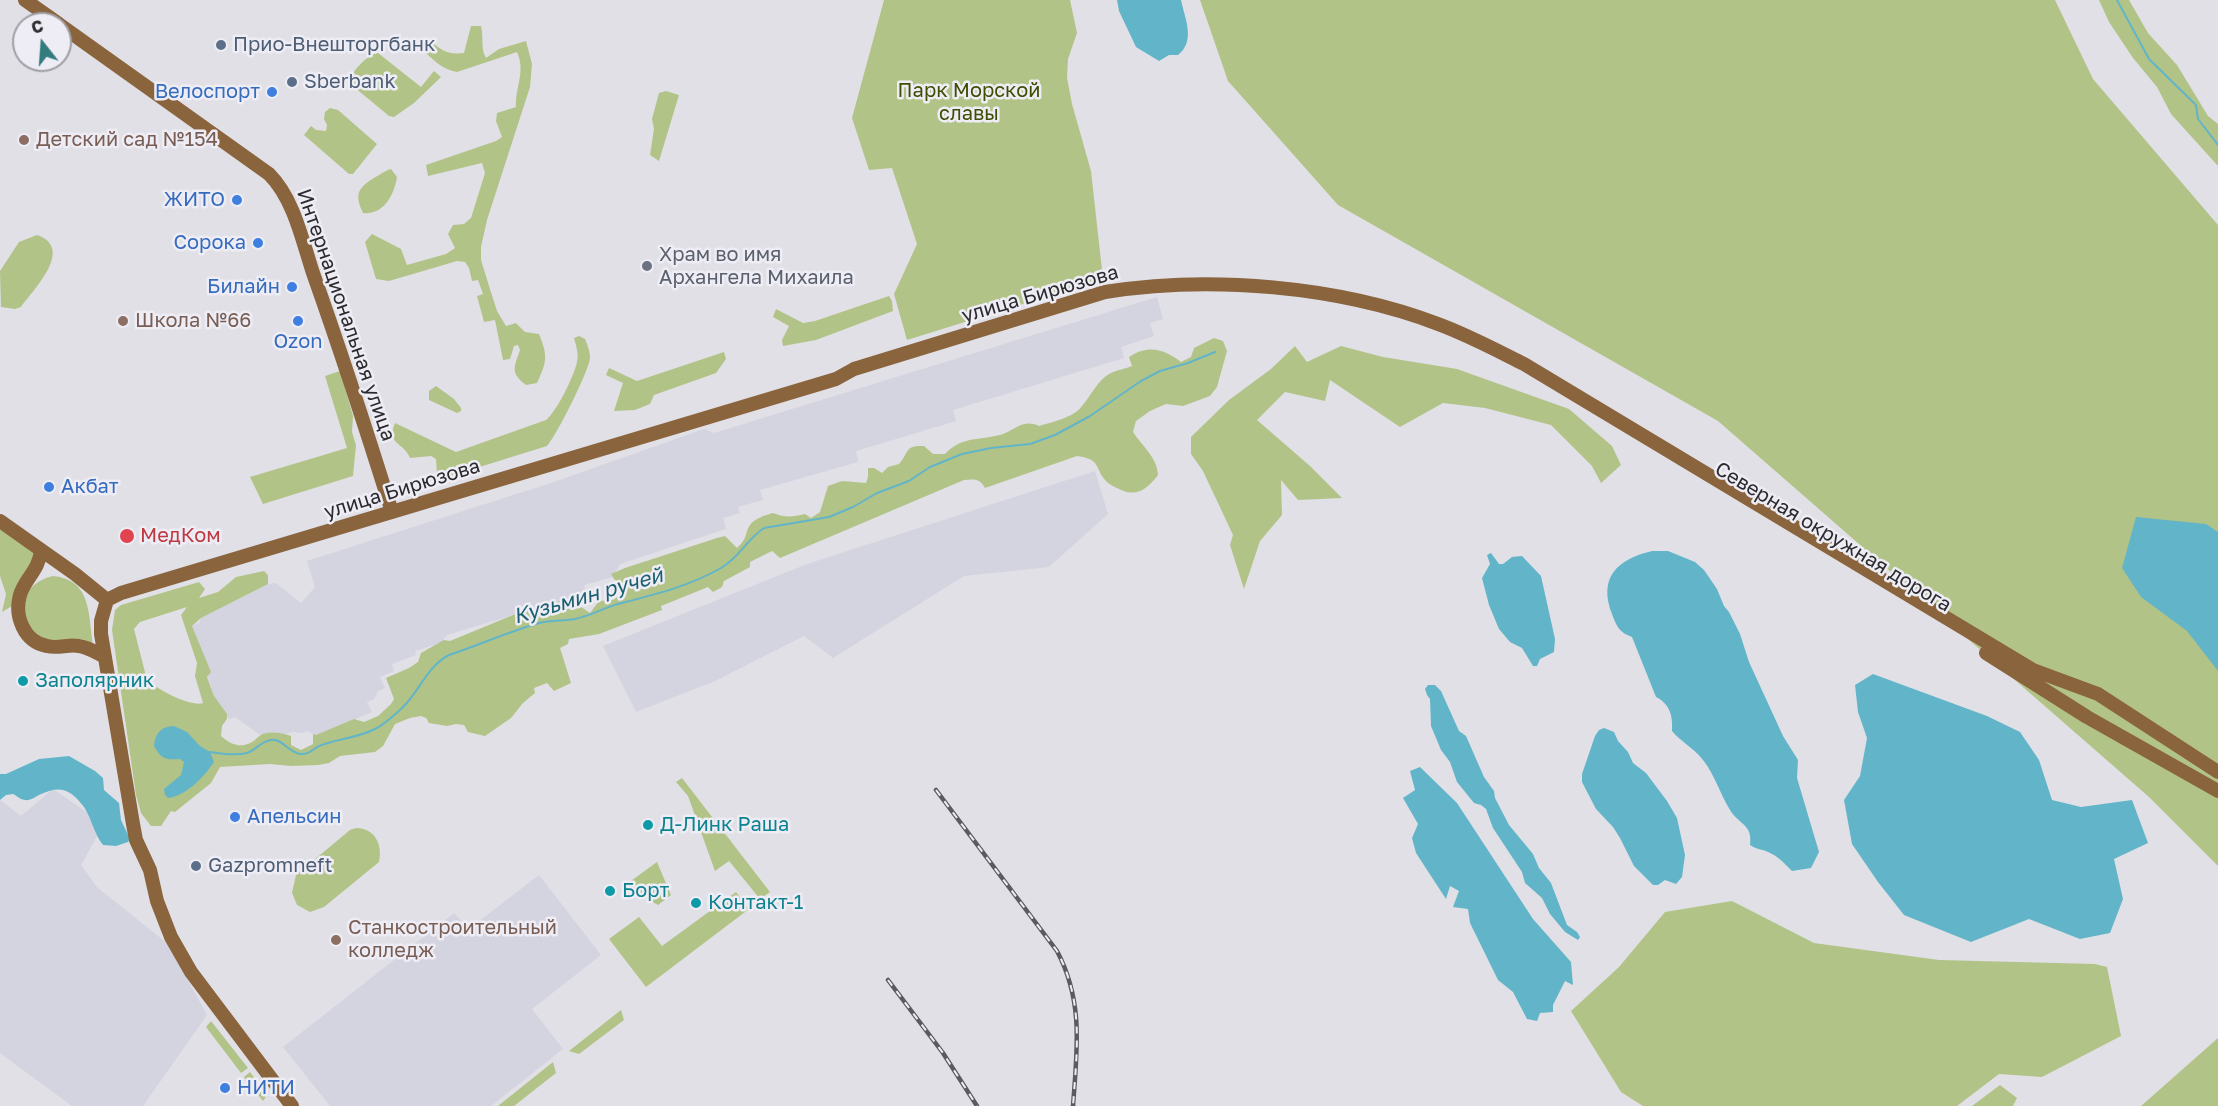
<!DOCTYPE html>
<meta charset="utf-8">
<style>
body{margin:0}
#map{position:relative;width:2218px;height:1106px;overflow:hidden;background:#e1e0e7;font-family:"Golos Text",sans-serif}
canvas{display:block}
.north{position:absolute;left:12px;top:12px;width:60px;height:60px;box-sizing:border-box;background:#eeedf5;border:2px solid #a09fa5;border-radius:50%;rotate:343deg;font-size:16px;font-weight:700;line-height:24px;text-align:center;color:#2b2b2e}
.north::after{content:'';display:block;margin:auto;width:21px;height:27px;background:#337c7e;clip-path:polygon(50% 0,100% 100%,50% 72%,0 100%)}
</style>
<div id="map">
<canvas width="2218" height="1106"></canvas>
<div class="north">С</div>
</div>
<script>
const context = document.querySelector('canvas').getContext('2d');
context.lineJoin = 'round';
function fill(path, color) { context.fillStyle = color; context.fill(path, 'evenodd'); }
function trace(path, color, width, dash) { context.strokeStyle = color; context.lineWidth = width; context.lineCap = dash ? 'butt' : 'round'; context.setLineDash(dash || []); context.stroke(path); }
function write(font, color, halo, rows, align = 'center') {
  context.font = font + ' "Golos Text",sans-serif'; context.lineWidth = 5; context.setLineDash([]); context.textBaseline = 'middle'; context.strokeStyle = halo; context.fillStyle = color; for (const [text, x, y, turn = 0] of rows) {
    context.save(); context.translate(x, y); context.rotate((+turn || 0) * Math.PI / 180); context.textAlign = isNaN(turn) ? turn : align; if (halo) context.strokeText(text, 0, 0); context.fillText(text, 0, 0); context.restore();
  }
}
fill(new Path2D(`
 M 1157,297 L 1163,319 L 1150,323 L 1154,336 L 1121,347 L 1124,358 L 953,410 L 956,421 L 856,451 L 858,462 L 760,490 L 763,500 L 738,507 L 740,513 L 723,518 L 726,529 L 620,564 L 613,577 L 584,585 L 586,593 L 447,635 L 441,643 L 415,651 L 416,655 L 392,664 L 394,671 L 380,677 L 385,688 L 378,691 L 374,699 L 367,702 L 372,712 L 316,736 L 308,731 L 302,733 L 292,732 L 286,734 L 271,732 L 260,735 L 235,717 L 229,719 L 214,696 L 192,626 L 199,623 L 201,618 L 268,584 L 276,583 L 301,603 L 315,587 L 307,561 L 554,482 L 704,429 L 714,433 Z
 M 1095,471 L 1108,514 L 1049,567 L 964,576 L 833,658 L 804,636 L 715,681 L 636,712 L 603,646 L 807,564 Z
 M 53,789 L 104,824 L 81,865 L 97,887 L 168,944 L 207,1015 L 143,1106 L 72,1106 L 0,1053 L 0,800 L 21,816 Z
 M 539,875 L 601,955 L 532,1009 L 563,1049 L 491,1106 L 330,1106 L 283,1047 L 454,913 L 469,929 Z`), '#d4d3e0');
fill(new Path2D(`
 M 884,0 L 1070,0 L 1077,33 L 1068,59 L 1067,78 L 1072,104 L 1091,171 L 1103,279 L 907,340 L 894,294 L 917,244 L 892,168 L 869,170 L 852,118 Z
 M 1200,0 L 2055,0 L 2093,79 L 2218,225 L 2218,866 L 2149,797 L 1718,421 L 1338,205 L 1228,81 Z
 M 2099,0 L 2129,0 L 2148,33 L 2177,65 L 2208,116 L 2218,124 L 2218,166 L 2171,114 L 2157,87 L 2133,58 L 2109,22 Z
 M 471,26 L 481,26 C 484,38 480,47 486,58 L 499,49 L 526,41 L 532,64 L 530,87 L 487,220 L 481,247 L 481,260 L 489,286 L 497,311 L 506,326 L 516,323 L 525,332 L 539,334 C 548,356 547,362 537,383 L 526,385 C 510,373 514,367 520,350 L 518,345 L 514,346 L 510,359 L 503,360 L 495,320 L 484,322 L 477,296 L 483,294 L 478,280 L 472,281 L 469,268 L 465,262 L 457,261 L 389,281 L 376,279 L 365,242 L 372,234 L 401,249 L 407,265 L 446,254 L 455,248 L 448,234 L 453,225 L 464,224 L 471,218 L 485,173 L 482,163 L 428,176 L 426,165 L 496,141 L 502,137 L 496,121 L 497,113 L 516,107 C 515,87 526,72 517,52 L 457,72 C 442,70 432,58 421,49 L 419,45 L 430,40 C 441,51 449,55 464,53 Z
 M 378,53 L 421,87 L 434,71 L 441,77 L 414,103 L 394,117 L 389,116 L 348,82 C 354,70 365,56 378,53 Z
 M 666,91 L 679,95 L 659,161 L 650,155 L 654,129 L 652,119 L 659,93 Z
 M 330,108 L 338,110 L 377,144 L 353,174 L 349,174 L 304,135 L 311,126 L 316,130 L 326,131 L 327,125 L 324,119 L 325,112 Z
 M 391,169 L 397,177 C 394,195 384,215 363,213 C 354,194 358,188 374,178 C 381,174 384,171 391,169 Z
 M 37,235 C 75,248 34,289 21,307 L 15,309 L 1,307 L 0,271 L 19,242 Z
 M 889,296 L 892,301 L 893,311 L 816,340 L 783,346 L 782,340 L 789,326 L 773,317 L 776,309 L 803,323 L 815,321 Z
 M 579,336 L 585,339 C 587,344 590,351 590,357 C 591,367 556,437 547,446 L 441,479 L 437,475 L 436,459 L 431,456 L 410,458 C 404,442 386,445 395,423 L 456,452 L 546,420 C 557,411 574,376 577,362 C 579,353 576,346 574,338 Z
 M 1214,338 L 1223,341 L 1227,351 L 1217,387 L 1210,396 L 1183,406 L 1166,404 L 1150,411 L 1136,421 L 1133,432 C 1143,447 1157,457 1158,475 C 1147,489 1137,498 1119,489 C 1115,487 1110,485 1107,482 C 1094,469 1102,459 1077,456 L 985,488 C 980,478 974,479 964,480 L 780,558 L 772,551 L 750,562 L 750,567 L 724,581 L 722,587 L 713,592 L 708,587 L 661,606 L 662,610 L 599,634 L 569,639 L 568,644 L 560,648 L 571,683 L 554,691 L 547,683 L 534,688 L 535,693 L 523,703 L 511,718 L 485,736 L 468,732 L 464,725 L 456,724 L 447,726 L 429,723 L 426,718 L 421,716 L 410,718 L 395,724 L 383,746 L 375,752 L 340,756 L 329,763 L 318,765 L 291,766 L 270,764 L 220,767 L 211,783 L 175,812 L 171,811 L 161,826 L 151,826 L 141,813 L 136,795 L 112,630 L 115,610 L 121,605 L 199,582 L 205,589 L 199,598 L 218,592 L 236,577 L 264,571 L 268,575 L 268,584 L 201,618 L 192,626 L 211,672 L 207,677 L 214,696 L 227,714 L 227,719 L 222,726 L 221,736 C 230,744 240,749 252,742 C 256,740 258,736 263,734 C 272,731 282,733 291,736 L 291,745 L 301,750 L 313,744 L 313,734 L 316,735 L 354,719 L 364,722 L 378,716 L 391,704 L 394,699 L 386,678 L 409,668 L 418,662 L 421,653 L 444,640 L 450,641 L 513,615 L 577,596 L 578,605 L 590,613 L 599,601 L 613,600 L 623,593 L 622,585 L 614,579 L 611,574 L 625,568 L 717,538 L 725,536 L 737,548 C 749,537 744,534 750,525 C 755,518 766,515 773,513 C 785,518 793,517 805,514 L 811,518 L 820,512 L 828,486 L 842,481 L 866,483 L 868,477 L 868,468 L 874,468 L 882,473 L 888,467 L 899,464 C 909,453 904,445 924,446 L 933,454 L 945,454 C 963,435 981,441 1003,434 C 1016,429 1024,419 1039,426 C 1052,422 1073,418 1082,406 C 1091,396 1097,381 1109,374 C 1116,370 1125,369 1132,366 L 1129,357 C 1148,344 1165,349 1181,362 L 1191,357 L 1194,348 ZM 187,607 L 181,615 L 197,663 L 195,676 L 203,703 C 192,707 162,692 153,684 L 148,684 L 134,629 L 140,622 Z
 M 1295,346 L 1307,362 L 1341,346 L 1383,357 L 1457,369 L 1569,409 L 1612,446 L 1621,465 L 1601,483 L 1592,466 L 1551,425 L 1485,408 L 1443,403 L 1400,427 L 1330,380 L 1325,401 L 1285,392 L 1257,420 L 1310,466 L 1342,498 L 1298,500 L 1281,480 L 1282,515 L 1260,541 L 1244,589 L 1230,545 L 1233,535 L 1203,471 L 1191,454 L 1191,437 L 1229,400 L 1271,369 Z
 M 724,352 L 726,359 L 716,373 L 654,395 L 650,404 L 635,410 L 614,411 L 623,383 L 606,375 L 609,368 L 637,381 Z
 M 340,371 L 353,416 L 352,432 L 356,445 L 353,476 L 263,504 L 250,477 L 347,448 L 325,376 Z
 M 436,386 L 454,399 L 461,408 L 461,411 L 457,413 L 429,400 L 429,391 Z
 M 0,516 L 39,549 L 12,606 L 2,612 L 6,594 L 0,576 Z
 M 53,576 C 92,580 88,614 93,644 C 89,642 84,639 80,639 C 67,637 51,645 39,637 C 11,616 21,583 53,576 Z
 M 682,778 L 770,892 L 760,899 L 729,861 L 715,871 L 688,796 L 676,782 Z
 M 356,828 C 375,828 383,845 379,862 L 324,907 L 310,912 L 297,905 L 292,893 L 296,875 L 350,830 Z
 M 657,862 L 671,895 L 658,905 L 624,886 Z
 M 736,892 L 749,909 L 646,987 L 609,939 L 639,917 L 662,946 Z
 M 1732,901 L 1814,943 L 1939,960 L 2095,964 L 2107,967 L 2121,1036 L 2042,1077 L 1999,1074 L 1957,1106 L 1643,1106 L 1621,1092 L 1571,1011 L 1619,967 L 1665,912 Z
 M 621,1010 L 624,1020 L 579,1054 L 569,1051 Z
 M 211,1021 L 248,1068 L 241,1073 L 206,1027 Z
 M 2218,1038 L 2218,1106 L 2141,1106 Z
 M 553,1062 L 556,1073 L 514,1106 L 498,1106 Z
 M 250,1072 L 267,1095 L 263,1101 L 244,1077 Z
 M 2000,1085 L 2017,1098 L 2013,1106 L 1972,1106 Z`), '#b2c387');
fill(new Path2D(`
 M 1117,0 L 1181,0 C 1185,19 1196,41 1178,55 L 1169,55 L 1159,61 L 1136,47 L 1119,11 Z
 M 2136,517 L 2206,524 L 2218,532 L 2218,671 L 2187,631 L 2141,597 L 2122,568 Z
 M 1652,551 L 1668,551 L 1695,562 L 1704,570 L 1717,589 L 1724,606 L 1729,612 L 1740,634 L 1749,662 L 1783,736 L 1798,760 L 1797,778 L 1819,852 L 1811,868 L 1792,871 C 1784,863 1778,856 1768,852 C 1762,849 1757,850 1750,845 C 1753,824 1739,825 1730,810 C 1720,794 1715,775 1703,760 C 1694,748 1681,742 1672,731 C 1673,716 1670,704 1656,697 L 1632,637 C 1619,632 1617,627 1612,614 C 1598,578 1617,559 1652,551 Z
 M 1491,553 L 1499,564 L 1503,564 L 1512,557 L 1522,556 L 1541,576 L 1555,639 L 1554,652 L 1540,659 L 1537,666 L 1533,666 L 1522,648 L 1510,642 L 1499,629 L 1489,605 L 1482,578 L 1490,564 L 1487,555 Z
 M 1873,674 L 1987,716 L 2020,732 L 2039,760 L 2052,800 L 2081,807 L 2132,800 L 2148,843 L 2114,859 L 2123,899 L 2110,933 L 2080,939 L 2029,919 L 1971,942 L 1904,915 L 1878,882 L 1852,844 L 1844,800 L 1860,776 L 1867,738 L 1858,712 L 1855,685 Z
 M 1428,685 L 1435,685 L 1441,691 L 1459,731 L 1466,736 L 1484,777 L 1494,791 L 1495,798 L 1509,825 L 1533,854 L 1539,868 L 1551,883 L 1567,925 L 1577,932 L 1580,937 L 1578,940 L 1565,932 L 1550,914 L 1542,898 L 1525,883 L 1522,872 L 1493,828 L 1486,809 L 1481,805 L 1474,803 L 1457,782 L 1450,762 L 1441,750 L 1431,726 L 1430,699 L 1427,695 L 1425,689 Z
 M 174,726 L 187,732 L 200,746 L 210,752 L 214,762 C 204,777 186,796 168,798 L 165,795 L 164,789 L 181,775 L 184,762 L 180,759 C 166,760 161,759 154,746 C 156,732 161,727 174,726 Z
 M 1604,728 L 1614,732 L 1618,741 L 1628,752 L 1633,763 L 1646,773 L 1667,801 L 1677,818 L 1685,855 L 1682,877 L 1676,884 L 1665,880 L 1658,885 L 1653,885 L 1634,866 L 1620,838 L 1613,827 L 1596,809 L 1582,782 L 1582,774 L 1595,736 L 1599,730 Z
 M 69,756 L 95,771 L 103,778 L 104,790 L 119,803 L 121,820 L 130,839 L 128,842 L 116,846 L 103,845 C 94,834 92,819 84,807 C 70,788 59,785 39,795 C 35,797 30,801 25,800 C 21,800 17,796 13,794 L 6,795 L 0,800 L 0,774 L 6,774 L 39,759 Z
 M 1420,767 L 1457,803 L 1533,919 L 1571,962 L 1573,985 L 1565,981 L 1553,1005 L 1553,1012 L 1540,1013 L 1537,1021 L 1527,1019 L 1513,992 L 1498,980 L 1470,923 L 1468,909 L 1453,907 L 1459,891 L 1450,886 L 1446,899 L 1416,853 L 1412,838 L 1418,824 L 1403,798 L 1415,790 L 1410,771 Z`), '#62b5c9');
trace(new Path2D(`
 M 2117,0 L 2149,59 L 2196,105 L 2198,119 L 2218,145
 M 210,752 C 222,754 235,756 247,753 C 255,751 261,741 271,740 C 283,738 290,755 303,754 C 310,754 313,749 319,746 C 336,739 358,738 375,729 C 385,724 393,716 401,709 C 419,693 426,667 449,655 C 479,645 508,632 539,623 C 551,620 563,621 575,619 C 590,616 603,608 618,604 C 653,595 690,586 721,568 C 739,558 747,539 764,528 L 829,517 L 853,507 L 877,493 L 909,481 L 930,467 L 962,454 L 991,448 L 1030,444 L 1055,435 L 1090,416 L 1141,381 L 1160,371 L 1188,363 L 1215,352`), '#62b5c9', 2);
trace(new Path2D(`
 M 25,0 L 59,24
 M 60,25 L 269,174 C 294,199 302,240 313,273 C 341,352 367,432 392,512
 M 0,521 L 75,574 L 107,600
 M 41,550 C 39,571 25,578 20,595 C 14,616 24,642 47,646 C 58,649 68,644 79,646 C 88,647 97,653 105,657
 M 107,600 L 121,593 L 836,379 L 854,369 L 1105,292 C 1209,275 1339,286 1438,324 C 1468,335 1496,350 1524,364 L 2033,670 L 2098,694 L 2218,772
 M 107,600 L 101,621 L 101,634 L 133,824 L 136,840 L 150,870 L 157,901 L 171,937 L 191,972 L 292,1106
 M 1986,653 L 2087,717 L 2218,791`), '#8a643d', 14);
const rail = new Path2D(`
 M 936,790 L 1057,951 C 1084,1002 1077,1050 1073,1106
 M 888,980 L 943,1053 L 977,1106`);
trace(rail, '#5b5b5f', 4.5);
trace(rail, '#eeedf5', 2, [7]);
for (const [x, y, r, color] of [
 [221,45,6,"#5c6f8a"],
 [292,82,6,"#5c6f8a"],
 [272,92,6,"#3f7fe0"],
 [24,140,6,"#8d6e63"],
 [237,200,6,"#3f7fe0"],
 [258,243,6,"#3f7fe0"],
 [647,266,6,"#6b7280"],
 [292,287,6,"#3f7fe0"],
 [123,321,6,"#8d6e63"],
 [298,321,6,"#3f7fe0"],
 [49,487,6,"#3f7fe0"],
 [127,536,8,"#e0444e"],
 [23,681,6,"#0f9aa8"],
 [235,817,6,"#3f7fe0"],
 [648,825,6,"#0f9aa8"],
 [196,866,6,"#5c6f8a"],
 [610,891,6,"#0f9aa8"],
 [696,903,6,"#0f9aa8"],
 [336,940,6,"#8d6e63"],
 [225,1088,6,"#3f7fe0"]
]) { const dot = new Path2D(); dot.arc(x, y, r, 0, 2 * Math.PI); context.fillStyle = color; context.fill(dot); trace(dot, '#eeedf5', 2); }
write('20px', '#4e5e75', '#eeedf5', [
 ["Прио-Внешторгбанк",233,45],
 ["Sberbank",304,82],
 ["Gazpromneft",208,866]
], 'left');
write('20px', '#404e04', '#eeedf5', [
 ["Парк Морской",969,91],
 ["славы",969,114]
]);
write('20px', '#366cbe', '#eeedf5', [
 ["Велоспорт",260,92],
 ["ЖИТО",225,200],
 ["Сорока",246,243],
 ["Билайн",280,287],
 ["Ozon",298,342,"center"],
 ["Акбат",61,487,"left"],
 ["Апельсин",247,817,"left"],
 ["НИТИ",237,1088,"left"]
], 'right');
write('20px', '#785e54', '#eeedf5', [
 ["Детский сад №154",36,140],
 ["Школа №66",135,321],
 ["Станкостроительный",348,928],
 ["колледж",348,951]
], 'left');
write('20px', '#5b616d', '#eeedf5', [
 ["Храм во имя",659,255],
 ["Архангела Михаила",659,278]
], 'left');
write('20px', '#2b2b2e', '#eeedf5', [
 ["улица Бирюзова",1040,294,-16],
 ["Интернациональная улица",346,315,71],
 ["улица Бирюзова",402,489,-17],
 ["Северная окружная дорога",1833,537,31]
]);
write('20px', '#be3a42', '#eeedf5', [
 ["МедКом",140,536]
], 'left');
write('20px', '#0d838f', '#eeedf5', [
 ["Заполярник",35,681],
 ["Д-Линк Раша",660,825],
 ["Борт",622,891],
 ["Контакт-1",708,903]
], 'left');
write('italic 21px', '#1c606f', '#eeedf5', [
 ["Кузьмин ручей",588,596,-16]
]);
</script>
